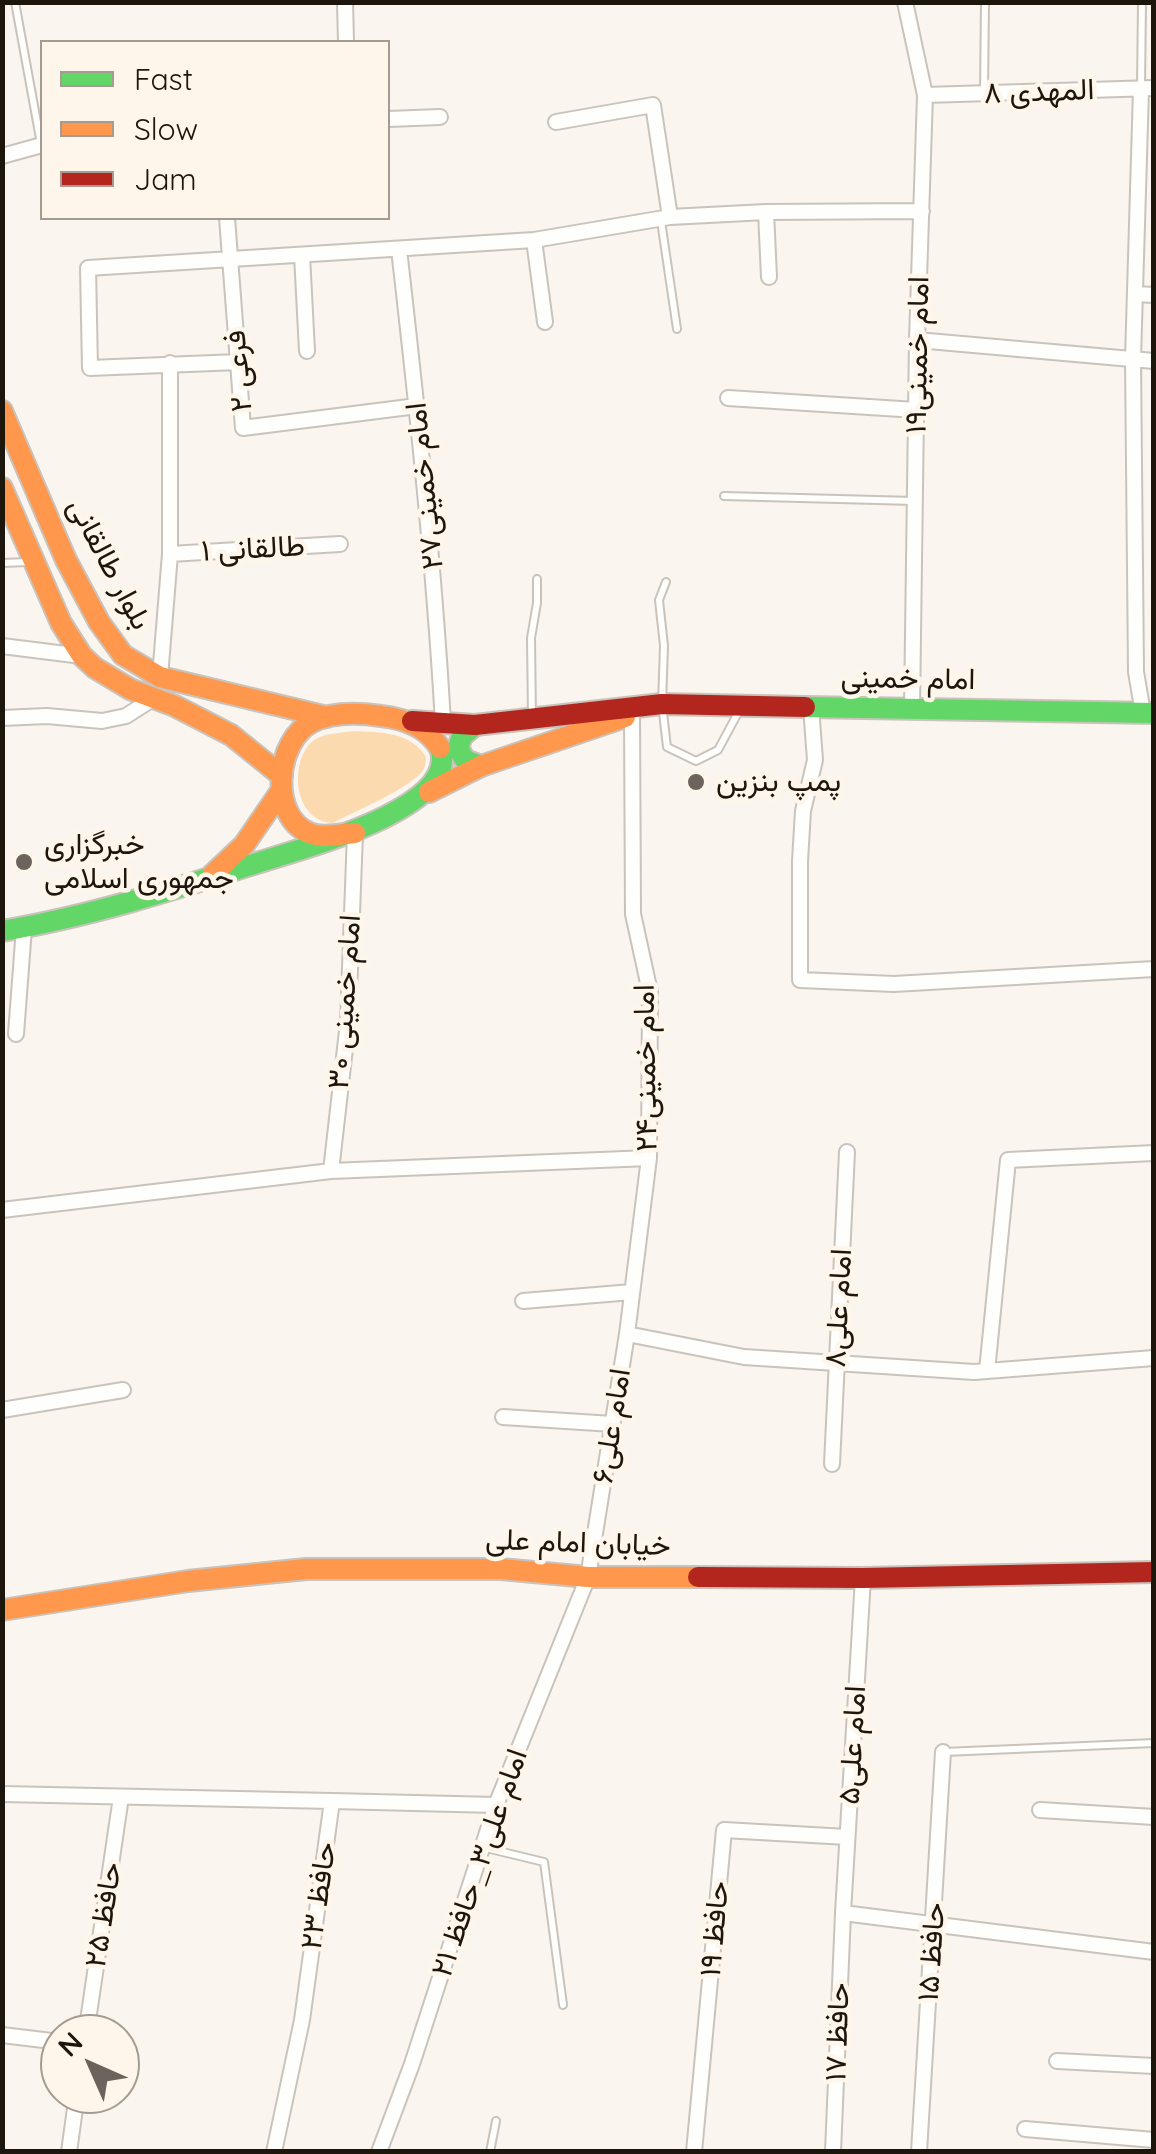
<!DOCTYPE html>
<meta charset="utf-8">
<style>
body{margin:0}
#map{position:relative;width:1156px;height:2154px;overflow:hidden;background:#faf5ef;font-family:Quicksand,sans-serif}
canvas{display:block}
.frame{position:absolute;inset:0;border:5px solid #1d160d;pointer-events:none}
.legend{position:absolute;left:40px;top:40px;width:350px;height:180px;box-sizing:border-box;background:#fef6eb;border:2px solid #a49c92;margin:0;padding:12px 18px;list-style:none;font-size:30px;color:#1d160d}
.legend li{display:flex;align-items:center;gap:20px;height:50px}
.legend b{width:50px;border:2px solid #a49c92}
.north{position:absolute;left:40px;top:2014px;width:100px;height:100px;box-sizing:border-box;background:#fef6eb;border:2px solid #a49c92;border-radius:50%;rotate:315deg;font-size:28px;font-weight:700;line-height:40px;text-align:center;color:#1d160d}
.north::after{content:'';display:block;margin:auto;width:35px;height:45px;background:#6a645c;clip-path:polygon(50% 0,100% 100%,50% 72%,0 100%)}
</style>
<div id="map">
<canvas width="1156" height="2154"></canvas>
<div class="frame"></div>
<ul class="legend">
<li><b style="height:12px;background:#63d668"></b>Fast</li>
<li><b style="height:12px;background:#ff974d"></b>Slow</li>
<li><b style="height:12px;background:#b3261e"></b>Jam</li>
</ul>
<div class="north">N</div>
</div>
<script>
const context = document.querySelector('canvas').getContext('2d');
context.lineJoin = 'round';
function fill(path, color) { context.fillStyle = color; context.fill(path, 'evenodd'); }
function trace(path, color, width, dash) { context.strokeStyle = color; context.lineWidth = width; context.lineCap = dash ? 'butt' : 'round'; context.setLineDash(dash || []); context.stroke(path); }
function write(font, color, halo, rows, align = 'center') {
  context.font = font + ' Quicksand,Vazirmatn,sans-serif'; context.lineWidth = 9; context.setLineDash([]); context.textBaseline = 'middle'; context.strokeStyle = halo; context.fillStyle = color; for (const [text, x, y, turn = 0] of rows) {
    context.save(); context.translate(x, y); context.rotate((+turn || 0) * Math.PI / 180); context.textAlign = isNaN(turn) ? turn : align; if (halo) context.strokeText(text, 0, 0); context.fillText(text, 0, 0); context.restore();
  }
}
fill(new Path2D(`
 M 354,731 C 380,732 411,732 426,757 C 425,765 426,766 421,773 C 404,791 357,810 333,823 C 292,821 289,759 314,740 C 324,733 341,733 354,731 Z`), '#fbdab0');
const lane = new Path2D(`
 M 15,2 L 41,144
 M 1141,86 L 1142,2
 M 984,92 L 985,2
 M 661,221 L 677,329
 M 724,496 L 914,501
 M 2,563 L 28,562
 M 666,582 L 659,600 L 664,646 L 662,704 L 667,747 L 696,761 L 718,750 L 739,711
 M 532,717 L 531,638 L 537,603 L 537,579
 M 944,1752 L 1154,1743
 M 482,1847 L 544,1862 L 563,2005
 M 490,2152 L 496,2121`);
const street = new Path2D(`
 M 345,2 L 346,42
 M 905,2 L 925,95 L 917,340 L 912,709
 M 1141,89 L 1133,359 L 1136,672 L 1143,713
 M 925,95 L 1154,88
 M 388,119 L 440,117
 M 556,122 L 653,105 L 670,217
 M 2,156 L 42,145
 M 766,212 L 769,277
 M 227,218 L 243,428 L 417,406
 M 534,240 L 545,322
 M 399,249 C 417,407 434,564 443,723
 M 302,255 L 307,351
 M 1135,294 L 1154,295
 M 917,340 L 1154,361
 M 238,362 L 90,368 L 88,268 L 534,240 L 670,217 L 766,212 L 922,211
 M 728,398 L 916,410
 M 170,554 L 170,363
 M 2,646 L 82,656
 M 160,677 L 170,554 L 340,544
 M 811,707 L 815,760 L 803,811 L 800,861 L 800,980 L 894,984 L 1154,969
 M 2,718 L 47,716 L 102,721 L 126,716 L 154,698
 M 16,1034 L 24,928
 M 331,1171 L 348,1022 L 355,833
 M 2,1210 L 331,1171 L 649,1158
 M 523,1301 L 632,1292
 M 627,1334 L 744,1357 L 974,1372 L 1154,1358
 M 987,1371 L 1008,1160 L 1154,1153
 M 2,1410 L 123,1390
 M 503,1417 L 613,1424
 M 832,1464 L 847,1152
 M 2,1794 L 332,1801
 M 1040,1810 L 1154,1817
 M 843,1913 L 1154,1952
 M 86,2034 L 121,1797
 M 2,2035 L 60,2042
 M 1057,2061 L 1154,2066
 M 1025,2129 L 1154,2140
 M 69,2152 L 77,2094
 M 274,2152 L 302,2020 L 332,1801 L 496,1805
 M 379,2152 L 412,2064 L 496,1805 L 588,1577 L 627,1334 L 649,1158 L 650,992 L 633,914 L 632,715
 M 694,2152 L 724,1830 L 847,1837
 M 833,2152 L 843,1913 L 863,1578
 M 919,2152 L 943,1752`);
const fast = new Path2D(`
 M 805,707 L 1154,713
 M 475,725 L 462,736 L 458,748 L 465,760 L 481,766
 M 2,931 C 91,916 175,889 260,862 C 300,849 462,808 440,748`);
const slow = new Path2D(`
 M 2,411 L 66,560 L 99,622 L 123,655 L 160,677 L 327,717
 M 2,488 L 61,623 L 82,656 L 95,668 L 130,689 L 175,706 L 231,735 L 282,776
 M 429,792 L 481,766 L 625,717
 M 355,833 C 341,834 322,839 309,833 C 268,815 276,740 312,722 C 332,712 360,713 381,716 C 406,719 427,727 440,748
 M 213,874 L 244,845 L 281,791
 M 2,1610 L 188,1581 L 306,1569 L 501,1569 L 588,1577 L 698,1577`);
const jam = new Path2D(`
 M 412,721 L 475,725 L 662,704 L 805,707
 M 698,1577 L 863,1578 L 1154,1572`);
trace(lane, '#c9c3bb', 10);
trace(street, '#c9c3bb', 18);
trace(fast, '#c9c3bb', 24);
trace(slow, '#c9c3bb', 24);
trace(jam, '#c9c3bb', 24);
trace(lane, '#fefefd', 6);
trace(street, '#fefefd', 14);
trace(fast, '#63d668', 20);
trace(slow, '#ff974d', 20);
trace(jam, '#b3261e', 20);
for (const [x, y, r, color] of [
 [696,782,10,"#6a645c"],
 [24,862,10,"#6a645c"]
]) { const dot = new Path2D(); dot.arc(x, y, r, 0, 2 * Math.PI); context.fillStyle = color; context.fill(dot); trace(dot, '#fef6eb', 4); }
write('30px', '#1d160d', '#fef6eb', [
 ["المهدی ٨",1039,92,-2],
 ["امام خمینی۱۹",918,355,-89],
 ["فرعی ۲",239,371,-95],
 ["امام خمینی۲۷",425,486,-96],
 ["طالقانی ۱",253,549,-3],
 ["بلوار طالقانی",109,564,62],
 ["امام خمینی",908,679,1],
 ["امام خمینی ۳۰",345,1002,-86],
 ["امام خمینی۲۴",646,1068,-91],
 ["امام علی۸",839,1308,-87],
 ["امام علی۶",612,1426,-81],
 ["خیابان امام علی",578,1543,2],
 ["امام علی۵",853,1745,-87],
 ["امام علی۳_حافظ ۲۱",480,1863,-71],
 ["حافظ ۲۳",319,1896,-82],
 ["حافظ ۲۵",104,1915,-81],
 ["حافظ ۱۹",715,1929,-85],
 ["حافظ ۱۵",932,1952,-86],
 ["حافظ ۱۷",838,2032,-88]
]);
write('30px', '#1d160d', '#fef6eb', [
 ["پمپ بنزین",716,782],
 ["خبرگزاری",44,845],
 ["جمهوری اسلامی",44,879]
], 'left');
</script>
